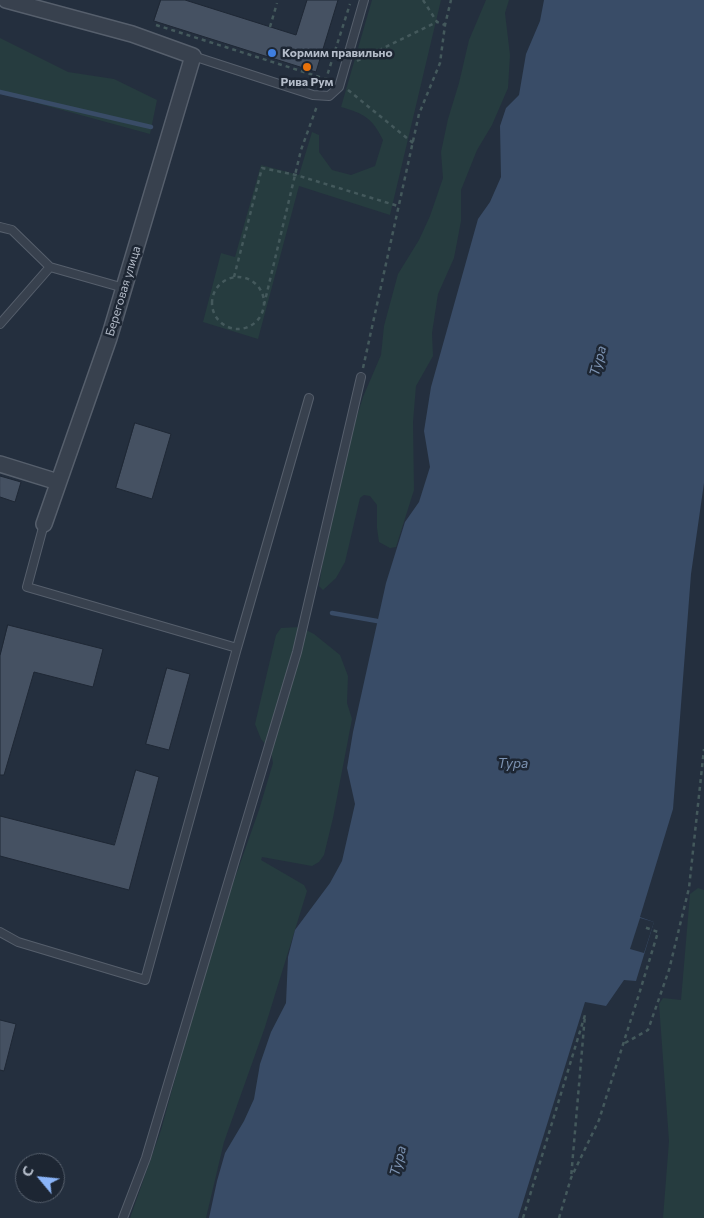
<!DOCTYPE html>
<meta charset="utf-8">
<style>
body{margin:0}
#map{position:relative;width:704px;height:1218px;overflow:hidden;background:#242f3e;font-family:Commissioner,sans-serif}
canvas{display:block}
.north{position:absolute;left:15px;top:1153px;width:50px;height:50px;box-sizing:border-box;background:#1d2633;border:1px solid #59626f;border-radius:50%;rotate:298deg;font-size:14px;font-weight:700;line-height:20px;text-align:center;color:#b4bcc9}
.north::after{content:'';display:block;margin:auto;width:18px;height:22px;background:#8ab4f8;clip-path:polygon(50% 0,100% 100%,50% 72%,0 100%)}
</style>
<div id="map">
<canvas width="704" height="1218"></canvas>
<div class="north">С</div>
</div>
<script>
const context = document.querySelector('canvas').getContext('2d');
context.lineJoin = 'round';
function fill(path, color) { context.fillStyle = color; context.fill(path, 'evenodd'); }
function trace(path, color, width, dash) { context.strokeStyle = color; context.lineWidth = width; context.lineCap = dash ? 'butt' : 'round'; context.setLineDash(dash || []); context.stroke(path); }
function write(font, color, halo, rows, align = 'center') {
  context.font = font + ' Commissioner,sans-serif'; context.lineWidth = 5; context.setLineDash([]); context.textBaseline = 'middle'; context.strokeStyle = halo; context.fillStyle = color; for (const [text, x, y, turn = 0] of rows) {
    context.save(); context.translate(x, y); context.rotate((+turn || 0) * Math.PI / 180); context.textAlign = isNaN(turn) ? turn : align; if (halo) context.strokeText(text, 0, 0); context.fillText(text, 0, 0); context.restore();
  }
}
fill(new Path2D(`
 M 372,0 L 441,0 L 390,215 L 299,186 L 258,339 L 203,322 L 221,253 L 235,257 L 261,165 L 299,175 L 312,132 L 319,135 L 319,152 L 332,170 L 351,175 L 375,166 L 383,140 C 372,118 365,114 341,107 Z
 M 486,0 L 509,0 L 505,13 L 510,55 L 508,88 L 492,125 L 477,150 L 461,190 L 461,221 L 454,258 L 438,294 L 432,333 L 433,356 L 416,386 L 413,422 L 414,490 L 396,547 L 390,548 L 379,542 L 377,528 L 377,505 L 370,496 L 364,495 L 360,498 L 345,562 L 336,578 L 323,590 L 319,586 L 327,534 L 347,448 L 363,397 L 381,355 L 384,326 L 398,274 L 419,240 L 430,216 L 443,178 L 441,152 L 448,119 L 459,83 L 469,40 Z
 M 0,38 L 68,72 L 114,79 L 157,100 L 150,134 L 0,93 Z
 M 300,627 L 314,634 L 340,655 L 348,676 L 347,703 L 352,719 L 333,818 L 324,855 L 319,862 L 312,866 L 262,857 L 261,860 L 304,885 L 307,891 L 265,1027 L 224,1142 L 206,1218 L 130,1218 L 161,1130 L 214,937 L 259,810 L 273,763 L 271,751 L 261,739 L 255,724 L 276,635 L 281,628 Z
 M 698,888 L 704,890 L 704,1218 L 663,1218 L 669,1141 L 659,1004 L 663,998 L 681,1000 L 690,894 Z`), '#263c3f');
fill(new Path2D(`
 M 544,0 L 704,0 L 704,483 L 691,574 L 673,809 L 640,917 L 654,922 L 636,981 L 624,980 L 606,1006 L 585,1002 L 518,1218 L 209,1218 L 217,1181 L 225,1153 L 244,1121 L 254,1099 L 260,1064 L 271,1032 L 286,1003 L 288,957 L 295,930 L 330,883 L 342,861 L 355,804 L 347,768 L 353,732 L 386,583 L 405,522 L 419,502 L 430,467 L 424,431 L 431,387 L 478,219 L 490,202 L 501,177 L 500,126 L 506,108 L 519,95 L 526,54 L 540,21 Z`), '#394c67');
fill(new Path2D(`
 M 640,918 L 654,922 L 644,953 L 630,949 Z`), '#242f3e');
trace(new Path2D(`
 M 0,92 L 151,127
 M 332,613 L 377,621`), '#394c67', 4.5);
const building = new Path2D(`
 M 161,0 L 185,0 L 296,35 L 307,0 L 338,0 L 316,72 L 154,21 Z
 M 135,423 L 171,434 L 152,499 L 116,488 Z
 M 0,476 L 21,482 L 15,502 L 0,497 Z
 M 8,625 L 103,649 L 93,687 L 34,672 L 4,775 L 0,775 L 0,656 Z
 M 167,668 L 190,674 L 169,750 L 146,744 Z
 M 136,770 L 159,777 L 129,890 L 0,856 L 0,816 L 114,845 Z
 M 0,1020 L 16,1024 L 4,1071 L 0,1070 Z`);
fill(building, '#455162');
trace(building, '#1f2835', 1);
const service = new Path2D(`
 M 193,56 L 313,95 L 329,96 L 339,87 L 364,0
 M 0,227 L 12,230 L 50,267 L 124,288
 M 0,324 L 50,267
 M 237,648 L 309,398
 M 0,932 L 18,942 L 145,980 L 237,648 L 27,587 L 44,524
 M 123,1218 L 146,1158 L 297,652 L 361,377`);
const minor = new Path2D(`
 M 6,0 L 132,34 L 193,56 L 109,338 L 44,524
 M 0,464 L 58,482`);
trace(service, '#565f6c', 10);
trace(minor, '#565f6c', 18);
trace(new Path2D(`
 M 423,0 L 437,22 L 445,25
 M 156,25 L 326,79 L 350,4
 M 270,27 L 277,3
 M 357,61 L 437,22
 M 348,90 L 413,143
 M212 303a26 26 0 1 1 52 0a26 26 0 1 1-52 0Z
 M 234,277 L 262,168 L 296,175 L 398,206
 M 264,305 L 301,150 L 317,106
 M 363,368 L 419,114 L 440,63 L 445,25 L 451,0
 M 625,1043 L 648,1030 L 669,970 L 689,888 L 704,749
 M 523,1218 L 585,1015 L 571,1178
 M 559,1218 L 571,1178 L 599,1120 L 640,991 L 658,932 L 644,927`), '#44595c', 2.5, [4, 4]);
trace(service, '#38414e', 8);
trace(minor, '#38414e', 15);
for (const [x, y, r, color] of [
 [272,53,5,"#3f7fe0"],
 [307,67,5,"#e8710a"]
]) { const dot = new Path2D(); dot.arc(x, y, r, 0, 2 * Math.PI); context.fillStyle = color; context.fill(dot); trace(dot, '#1d2633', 2); }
write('bold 12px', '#b4bcc9', '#1d2633', [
 ["Кормим правильно",282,53],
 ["Рива Рум",307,82,"center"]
], 'left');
write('12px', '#b4bcc9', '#1d2633', [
 ["Береговая улица",123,291,-73]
]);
write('italic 14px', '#7c92b1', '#1d2633', [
 ["Тура",598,361,-75],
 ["Тура",513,763],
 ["Тура",398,1161,-76]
]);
</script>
